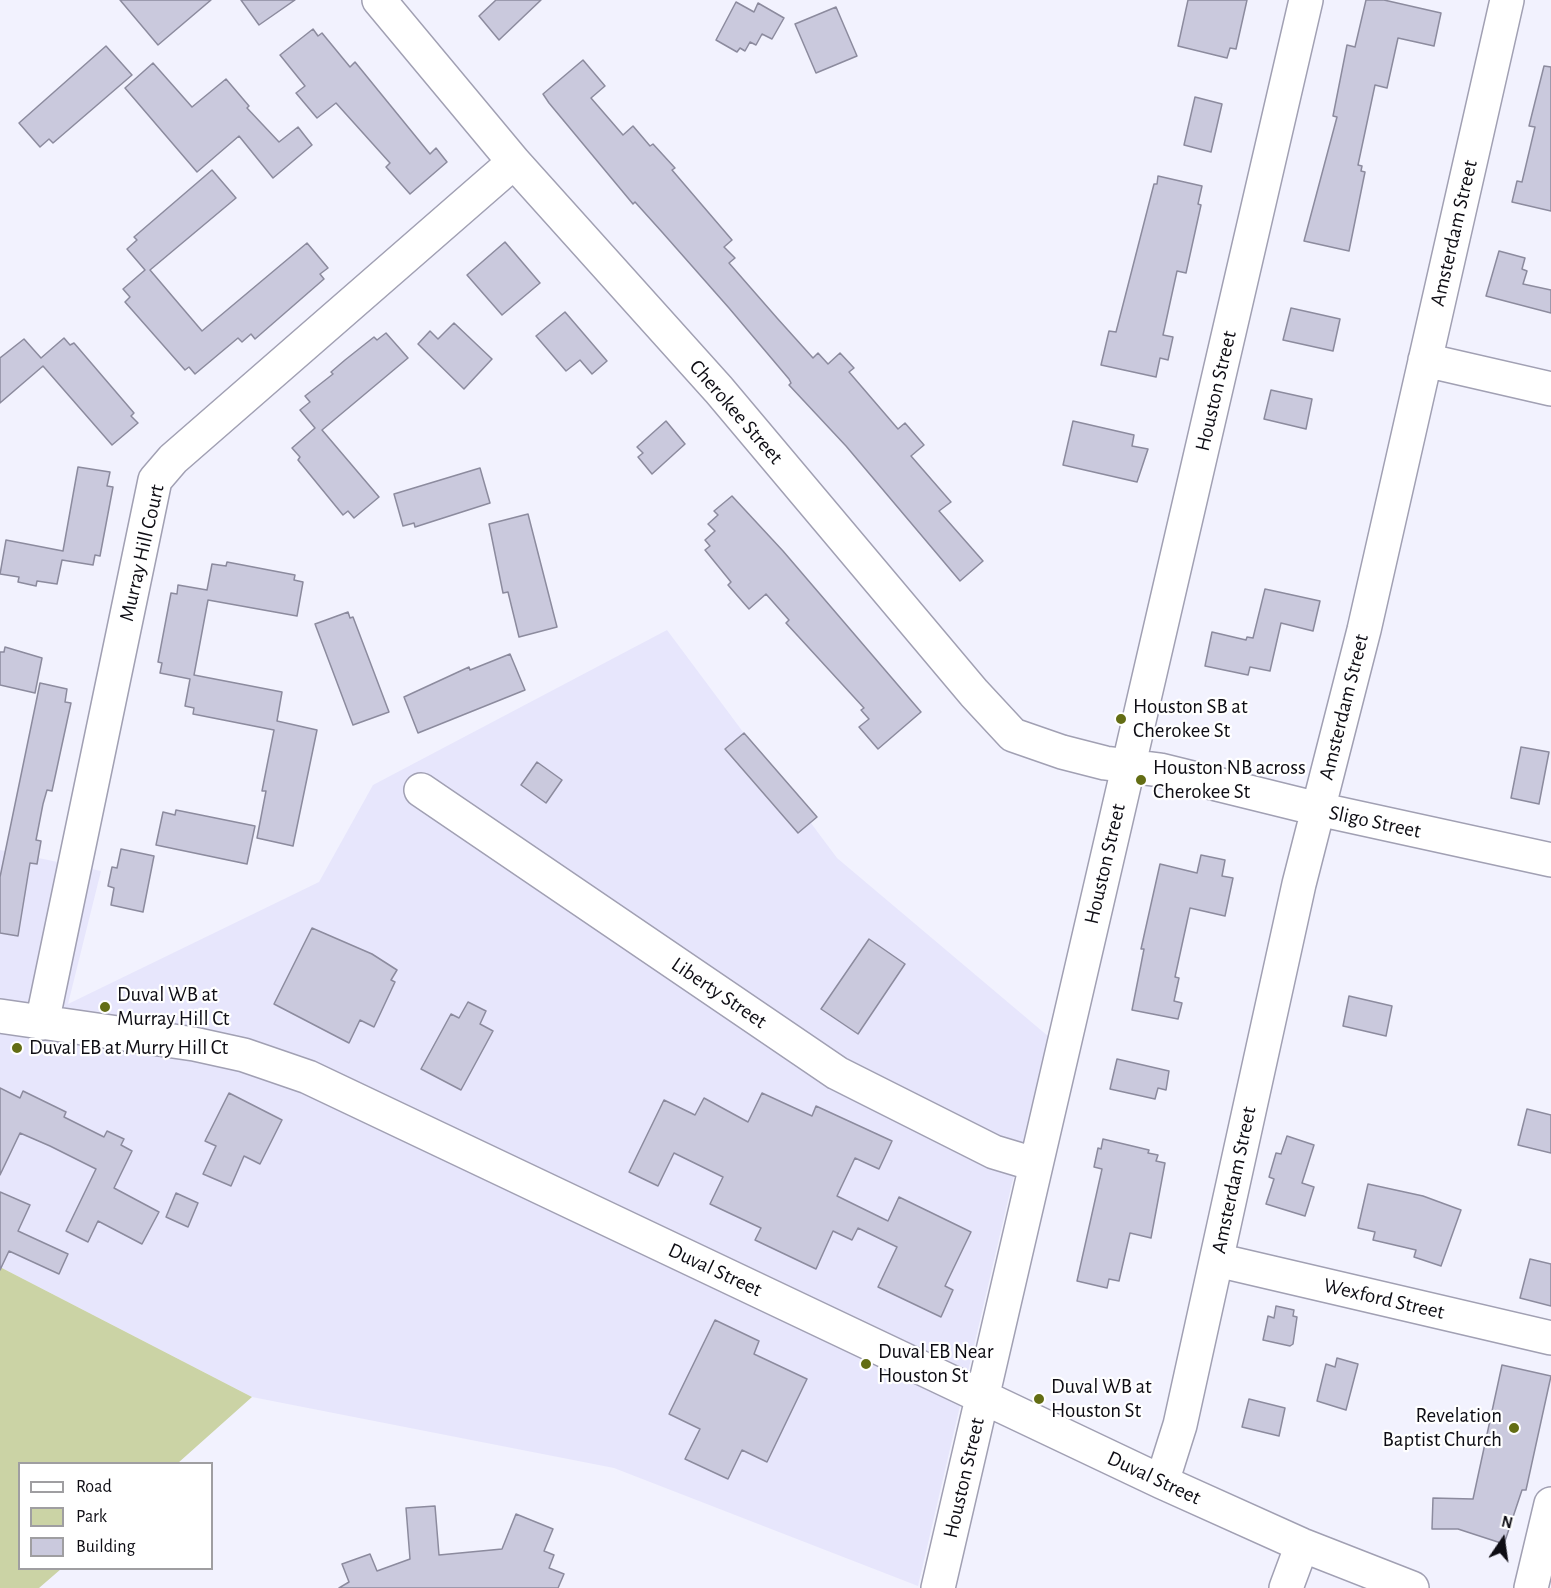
<!DOCTYPE html>
<style>
body{margin:0}
#map{position:relative;width:1551px;height:1588px;overflow:hidden;background:#f2f2fe;font-family:"Alegreya Sans",sans-serif}
canvas{display:block}
.legend{position:absolute;left:18px;top:1462px;width:195px;height:108px;box-sizing:border-box;background:#fff;border:2px solid #9f9ea1;margin:0;padding:8px 10px;list-style:none;font-size:18px;color:#0e0d14}
.legend li{display:flex;align-items:center;gap:12px;height:30px}
.legend b{width:30px;border:2px solid #9f9ea1}
.north{position:absolute;left:1473px;top:1510px;width:60px;height:60px;-webkit-text-stroke:4px #fff;paint-order:stroke;rotate:13deg;font-size:16px;font-weight:700;line-height:24px;text-align:center;color:#0e0d14}
.north::after{content:'';display:block;margin:auto;width:21px;height:27px;background:#0e0d14;clip-path:polygon(50% 0,100% 100%,50% 72%,0 100%)}
</style>
<div id="map">
<canvas width="1551" height="1588"></canvas>
<ul class="legend">
<li><b style="height:8px;background:#fff"></b>Road</li>
<li><b style="height:16px;background:#cbd3a5"></b>Park</li>
<li><b style="height:16px;background:#cac9dd"></b>Building</li>
</ul>
<div class="north">N</div>
</div>
<script>
const context = document.querySelector('canvas').getContext('2d');
context.lineJoin = 'round';
function fill(path, color) { context.fillStyle = color; context.fill(path, 'evenodd'); }
function trace(path, color, width, dash) { context.strokeStyle = color; context.lineWidth = width; context.lineCap = dash ? 'butt' : 'round'; context.setLineDash(dash || []); context.stroke(path); }
function write(font, color, halo, rows, align = 'center') {
  context.font = font + ' "Alegreya Sans",sans-serif'; context.lineWidth = 4.5; context.setLineDash([]); context.textBaseline = 'middle'; context.strokeStyle = halo; context.fillStyle = color; for (const [text, x, y, turn = 0] of rows) {
    context.save(); context.translate(x, y); context.rotate((+turn || 0) * Math.PI / 180); context.textAlign = isNaN(turn) ? turn : align; if (halo) context.strokeText(text, 0, 0); context.fillText(text, 0, 0); context.restore();
  }
}
fill(new Path2D(`
 M 667,630 L 837,858 L 1055,1042 L 1012,1183 L 918,1586 L 614,1468 L 252,1397 L 0,1267 L 0,850 L 101,871 L 68,1004 L 319,882 L 373,785 Z`), '#e7e6fc');
fill(new Path2D(`
 M 0,1267 L 252,1397 L 178,1463 L 20,1464 L 20,1568 L 61,1569 L 39,1588 L 0,1588 Z`), '#cbd3a5');
const building = new Path2D(`
 M 120,0 L 211,0 L 158,45 Z
 M 241,0 L 295,0 L 259,25 Z
 M 496,0 L 541,0 L 499,40 L 479,16 Z
 M 1188,0 L 1247,0 L 1236,49 L 1230,48 L 1227,58 L 1178,46 Z
 M 1366,0 L 1384,0 L 1441,13 L 1434,46 L 1398,38 L 1387,88 L 1375,85 L 1358,165 L 1362,166 L 1361,171 L 1365,172 L 1349,251 L 1304,241 L 1337,117 L 1333,116 L 1347,45 L 1355,47 Z
 M 736,2 L 754,12 L 758,3 L 784,18 L 772,39 L 762,34 L 756,45 L 750,42 L 745,51 L 740,48 L 737,52 L 716,40 Z
 M 836,7 L 857,56 L 816,73 L 795,24 Z
 M 313,29 L 318,36 L 322,33 L 350,67 L 355,62 L 430,154 L 436,148 L 447,162 L 410,194 L 386,167 L 390,163 L 336,103 L 317,118 L 296,93 L 305,86 L 280,55 Z
 M 106,46 L 132,75 L 53,143 L 49,139 L 40,147 L 19,123 Z
 M 583,60 L 605,86 L 591,98 L 623,135 L 633,126 L 650,146 L 653,144 L 675,168 L 672,170 L 732,240 L 724,247 L 735,258 L 729,263 L 777,318 L 813,358 L 818,353 L 828,364 L 840,353 L 854,368 L 849,372 L 898,429 L 905,423 L 924,445 L 911,456 L 951,502 L 939,511 L 983,561 L 960,581 L 846,446 L 789,385 L 791,383 L 789,379 L 729,308 L 662,232 L 635,202 L 633,204 L 549,103 L 543,94 Z
 M 153,63 L 192,107 L 226,79 L 249,106 L 247,108 L 279,142 L 298,127 L 312,145 L 273,178 L 239,136 L 197,172 L 125,88 Z
 M 1544,66 L 1551,67 L 1551,211 L 1512,202 L 1517,181 L 1522,182 L 1535,127 L 1529,126 Z
 M 1195,97 L 1222,104 L 1211,152 L 1184,145 Z
 M 212,170 L 236,198 L 150,270 L 202,331 L 307,243 L 328,268 L 320,274 L 324,279 L 255,339 L 251,334 L 242,342 L 238,338 L 195,374 L 189,367 L 185,370 L 125,302 L 130,297 L 123,289 L 145,270 L 127,249 L 137,240 L 134,237 Z
 M 1158,176 L 1202,186 L 1198,204 L 1201,205 L 1186,273 L 1177,271 L 1163,335 L 1173,337 L 1168,360 L 1160,358 L 1156,377 L 1101,365 L 1109,331 L 1116,332 L 1154,184 L 1157,184 Z
 M 505,242 L 540,283 L 502,315 L 467,275 Z
 M 1499,251 L 1525,258 L 1522,269 L 1527,271 L 1523,284 L 1551,290 L 1551,313 L 1486,296 Z
 M 1291,308 L 1340,319 L 1333,351 L 1283,340 Z
 M 565,312 L 607,361 L 592,374 L 580,360 L 566,371 L 536,336 Z
 M 454,323 L 492,359 L 464,389 L 418,344 L 430,331 L 438,339 Z
 M 386,333 L 408,358 L 322,430 L 379,497 L 354,518 L 348,511 L 343,515 L 298,460 L 300,457 L 292,448 L 315,428 L 300,410 L 310,402 L 305,396 L 333,374 L 331,372 L 345,360 L 374,337 L 377,340 Z
 M 64,338 L 70,345 L 74,343 L 134,413 L 131,416 L 138,423 L 112,445 L 43,366 L 0,403 L 0,358 L 24,339 L 41,358 Z
 M 1271,390 L 1312,399 L 1306,429 L 1264,419 Z
 M 666,421 L 685,444 L 652,474 L 638,457 L 643,453 L 637,447 Z
 M 1073,421 L 1134,435 L 1132,446 L 1148,449 L 1137,482 L 1063,465 Z
 M 78,467 L 110,472 L 107,486 L 113,487 L 100,556 L 95,555 L 93,565 L 62,560 L 57,584 L 37,581 L 36,586 L 18,582 L 19,577 L 0,574 L 6,540 L 63,551 Z
 M 480,468 L 490,503 L 415,527 L 414,523 L 403,526 L 394,494 Z
 M 732,496 L 783,551 L 921,712 L 878,749 L 859,727 L 869,719 L 861,710 L 864,708 L 786,623 L 789,620 L 766,594 L 749,609 L 728,585 L 731,582 L 705,550 L 710,546 L 705,540 L 715,531 L 708,524 L 718,515 L 714,511 Z
 M 528,514 L 557,627 L 519,637 L 508,592 L 503,593 L 489,524 Z
 M 227,562 L 295,575 L 294,580 L 303,582 L 297,616 L 208,600 L 194,675 L 282,692 L 277,721 L 317,730 L 293,846 L 257,838 L 266,791 L 262,791 L 274,730 L 193,714 L 194,708 L 185,706 L 190,679 L 160,673 L 162,663 L 158,662 L 171,593 L 177,594 L 178,585 L 207,590 L 212,564 L 226,566 Z
 M 1265,589 L 1320,601 L 1313,631 L 1281,623 L 1270,671 L 1250,667 L 1248,675 L 1205,666 L 1212,632 L 1246,640 L 1247,637 L 1253,638 Z
 M 348,612 L 350,618 L 353,617 L 389,712 L 353,725 L 315,624 Z
 M 5,647 L 42,658 L 35,693 L 0,685 L 0,652 L 4,652 Z
 M 510,654 L 525,690 L 418,733 L 404,697 L 469,667 L 470,670 Z
 M 40,683 L 67,689 L 65,702 L 71,703 L 52,791 L 47,790 L 43,804 L 36,840 L 41,841 L 37,864 L 30,863 L 18,936 L 0,933 L 0,877 Z
 M 744,733 L 817,817 L 798,833 L 725,749 Z
 M 1521,747 L 1549,752 L 1539,804 L 1511,798 Z
 M 537,762 L 562,780 L 546,803 L 521,785 Z
 M 176,810 L 255,826 L 247,864 L 156,845 L 163,812 L 175,815 Z
 M 121,849 L 154,856 L 143,912 L 111,905 L 114,888 L 108,886 L 112,867 L 117,868 Z
 M 1201,855 L 1225,860 L 1222,876 L 1233,878 L 1225,916 L 1190,908 L 1175,977 L 1179,978 L 1174,1001 L 1182,1003 L 1178,1019 L 1132,1010 L 1144,949 L 1141,949 L 1160,864 L 1197,873 Z
 M 312,928 L 372,954 L 397,970 L 391,980 L 395,982 L 374,1027 L 360,1020 L 349,1043 L 274,1004 Z
 M 869,939 L 905,964 L 858,1034 L 821,1009 Z
 M 1349,996 L 1392,1006 L 1386,1036 L 1343,1026 Z
 M 468,1002 L 486,1011 L 480,1024 L 493,1031 L 461,1090 L 421,1069 L 451,1014 L 459,1018 Z
 M 1117,1059 L 1169,1071 L 1166,1090 L 1158,1088 L 1155,1099 L 1110,1089 Z
 M 0,1088 L 20,1098 L 23,1091 L 66,1112 L 64,1117 L 104,1137 L 107,1131 L 124,1139 L 121,1145 L 132,1151 L 114,1188 L 159,1212 L 142,1244 L 98,1221 L 88,1242 L 66,1231 L 96,1169 L 50,1146 L 20,1133 L 0,1175 Z
 M 229,1093 L 282,1120 L 260,1164 L 244,1156 L 231,1186 L 203,1174 L 216,1146 L 205,1141 Z
 M 762,1093 L 812,1116 L 816,1106 L 892,1141 L 879,1169 L 855,1158 L 837,1196 L 888,1221 L 899,1197 L 971,1232 L 945,1286 L 953,1290 L 941,1317 L 878,1287 L 897,1247 L 858,1228 L 852,1240 L 833,1231 L 816,1269 L 755,1240 L 761,1228 L 710,1204 L 723,1177 L 674,1153 L 658,1186 L 629,1172 L 664,1100 L 695,1115 L 704,1098 L 748,1122 Z
 M 1527,1109 L 1551,1115 L 1551,1153 L 1518,1145 Z
 M 1287,1136 L 1314,1145 L 1302,1183 L 1314,1187 L 1305,1216 L 1266,1204 L 1274,1179 L 1269,1177 L 1276,1153 L 1281,1154 Z
 M 1103,1139 L 1149,1150 L 1148,1153 L 1158,1155 L 1156,1161 L 1165,1163 L 1151,1238 L 1130,1233 L 1119,1281 L 1109,1279 L 1107,1288 L 1077,1281 L 1102,1169 L 1094,1167 L 1098,1148 L 1101,1149 Z
 M 1368,1184 L 1423,1196 L 1461,1210 L 1441,1266 L 1414,1257 L 1416,1250 L 1373,1240 L 1375,1232 L 1358,1228 Z
 M 0,1192 L 30,1205 L 18,1231 L 68,1254 L 59,1274 L 9,1251 L 0,1270 Z
 M 176,1193 L 198,1203 L 188,1227 L 166,1217 Z
 M 1530,1259 L 1551,1264 L 1551,1306 L 1520,1298 Z
 M 1276,1306 L 1294,1310 L 1293,1316 L 1297,1317 L 1293,1344 L 1290,1346 L 1263,1340 L 1268,1316 L 1274,1318 Z
 M 715,1320 L 759,1341 L 754,1354 L 807,1379 L 767,1462 L 742,1450 L 728,1479 L 685,1459 L 700,1429 L 669,1414 Z
 M 1337,1358 L 1358,1364 L 1346,1410 L 1317,1401 L 1326,1364 L 1335,1367 Z
 M 1502,1365 L 1551,1376 L 1526,1490 L 1522,1490 L 1504,1544 L 1458,1529 L 1432,1529 L 1433,1498 L 1473,1499 Z
 M 1249,1399 L 1285,1408 L 1279,1436 L 1242,1427 Z
 M 435,1506 L 439,1555 L 502,1549 L 516,1514 L 553,1529 L 544,1551 L 554,1555 L 549,1568 L 564,1574 L 558,1588 L 339,1588 L 349,1582 L 342,1564 L 370,1554 L 377,1571 L 410,1559 L 406,1508 Z`);
fill(building, '#cac9dd');
trace(building, '#8c8b9e', 1.5);
const minor = new Path2D(`
 M 379,0 L 514,162 L 719,390 L 974,693 L 1013,735 L 1062,752 L 1105,763 L 1160,770 L 1318,809 L 1551,860
 M 1425,360 L 1551,389
 M 421,790 L 837,1073 L 994,1152 L 1034,1164
 M 0,1016 L 194,1044 L 244,1055 L 308,1077 L 1162,1482 L 1302,1545 L 1412,1588
 M 42,1023 L 155,480 L 173,459 L 514,162
 M 1217,1260 L 1551,1338
 M 1162,1482 L 1180,1425 L 1299,884 L 1364,630 L 1507,0
 M 938,1588 L 1306,0
 M 1286,1588 L 1302,1545
 M 1531,1588 L 1551,1504`);
trace(minor, '#a1a0b3', 36);
trace(minor, '#fff', 33);
for (const [x, y, r, color] of [
 [1121,719,6,"#636d14"],
 [1141,780,6,"#636d14"],
 [105,1007,6,"#636d14"],
 [17,1048,6,"#636d14"],
 [866,1364,6,"#636d14"],
 [1039,1399,6,"#636d14"],
 [1514,1428,6,"#636d14"]
]) { const dot = new Path2D(); dot.arc(x, y, r, 0, 2 * Math.PI); context.fillStyle = color; context.fill(dot); trace(dot, '#fff', 2); }
write('21px', '#0e0d14', '#fff', [
 ["Amsterdam Street",1454,233,-77],
 ["Houston Street",1216,391,-77],
 ["Cherokee Street",736,412,49],
 ["Murray Hill Court",142,553,-77],
 ["Amsterdam Street",1344,707,-76],
 ["Sligo Street",1375,822,12],
 ["Houston Street",1105,864,-77],
 ["Liberty Street",719,993,34],
 ["Amsterdam Street",1234,1180,-78],
 ["Duval Street",715,1270,25],
 ["Wexford Street",1384,1299,13],
 ["Houston Street",964,1478,-77],
 ["Duval Street",1154,1478,25]
]);
write('21px', '#0e0d14', '#fff', [
 ["Houston SB at",1133,707],
 ["Cherokee St",1133,731],
 ["Houston NB across",1153,768],
 ["Cherokee St",1153,792],
 ["Duval WB at",117,995],
 ["Murray Hill Ct",117,1019],
 ["Duval EB at Murry Hill Ct",29,1048],
 ["Duval EB Near",878,1352],
 ["Houston St",878,1376],
 ["Duval WB at",1051,1387],
 ["Houston St",1051,1411],
 ["Revelation",1502,1416,"right"],
 ["Baptist Church",1502,1440,"right"]
], 'left');
</script>
